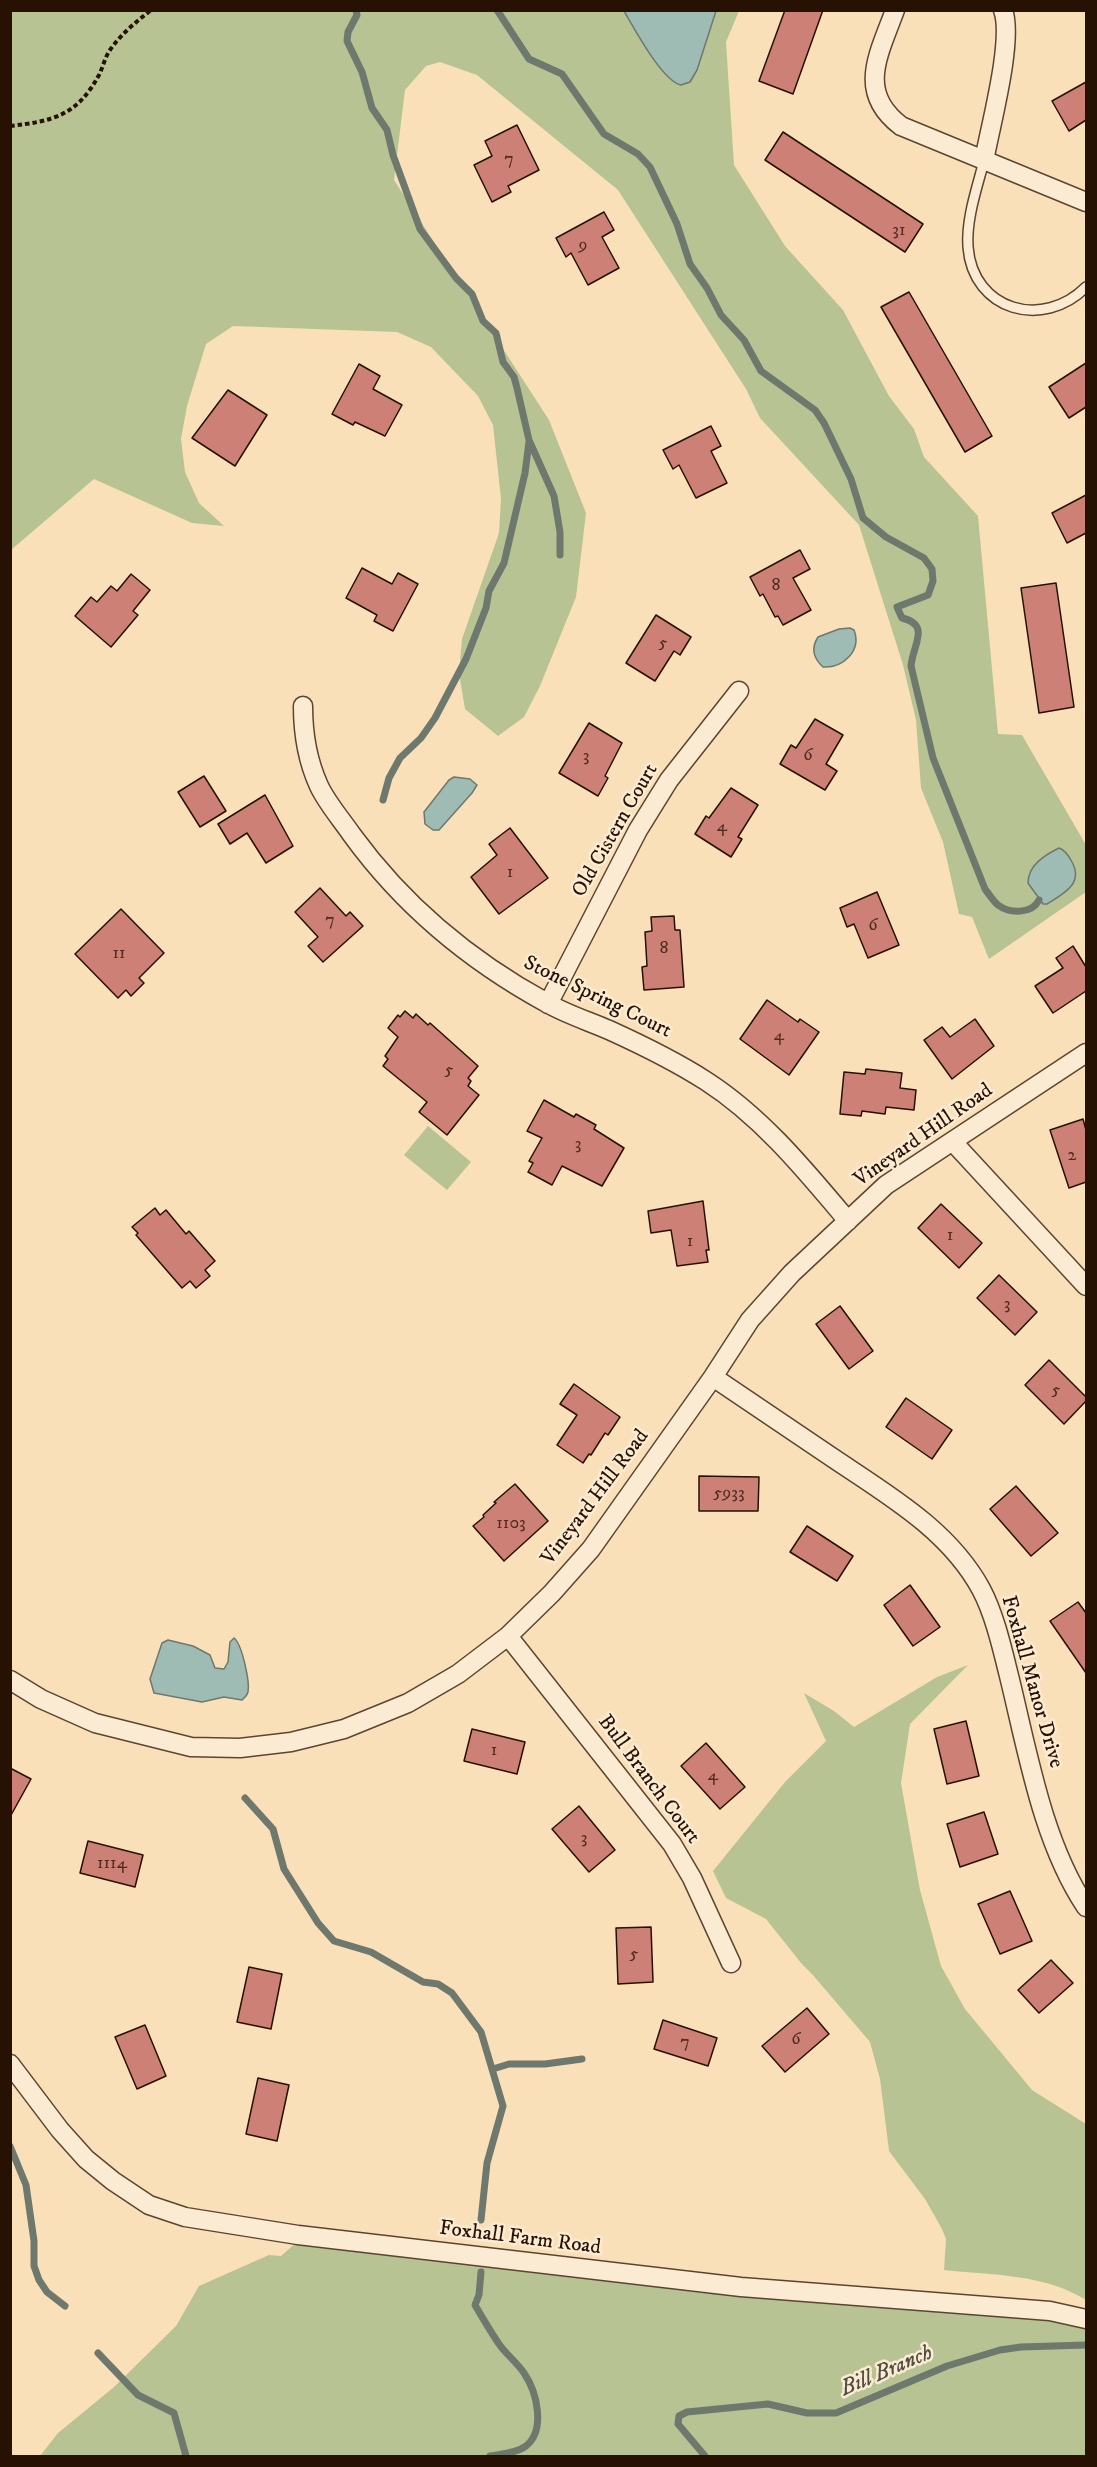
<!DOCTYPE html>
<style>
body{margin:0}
#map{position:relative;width:1097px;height:2467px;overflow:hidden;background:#f9e0b9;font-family:"IM FELL DW Pica",serif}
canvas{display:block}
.frame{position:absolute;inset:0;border:12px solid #261103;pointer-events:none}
</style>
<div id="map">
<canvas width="1097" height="2467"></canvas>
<div class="frame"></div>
</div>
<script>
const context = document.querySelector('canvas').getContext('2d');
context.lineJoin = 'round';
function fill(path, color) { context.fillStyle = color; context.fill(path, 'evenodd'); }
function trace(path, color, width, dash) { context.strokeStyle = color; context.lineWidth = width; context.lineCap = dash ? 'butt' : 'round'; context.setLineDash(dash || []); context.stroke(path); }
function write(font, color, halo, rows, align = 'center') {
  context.font = font + ' "IM FELL DW Pica",serif'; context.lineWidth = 5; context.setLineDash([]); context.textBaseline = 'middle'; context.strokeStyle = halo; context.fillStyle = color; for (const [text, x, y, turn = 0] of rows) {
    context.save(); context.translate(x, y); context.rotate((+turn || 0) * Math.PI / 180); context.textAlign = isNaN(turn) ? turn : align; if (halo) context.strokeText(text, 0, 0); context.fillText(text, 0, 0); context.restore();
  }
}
fill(new Path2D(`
 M 10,11 L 739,11 L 726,42 L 734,165 L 785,246 L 843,310 L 889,396 L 914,429 L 924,457 L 978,516 L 998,734 L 1022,735 L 1086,845 L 1086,892 L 989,959 L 972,917 L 959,914 L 943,842 L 921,788 L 916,720 L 903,665 L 859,525 L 760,418 L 746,389 L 618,190 L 477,75 L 440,62 L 426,66 L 405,90 L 394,180 L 549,420 L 586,513 L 576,597 L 540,686 L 524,717 L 498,736 L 465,709 L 459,673 L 462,639 L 499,533 L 501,499 L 493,425 L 478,396 L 431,347 L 397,332 L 233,326 L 206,344 L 187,406 L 181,439 L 185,472 L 199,503 L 224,526 L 192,523 L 94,479 L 11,550 Z
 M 428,1126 L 471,1162 L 447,1190 L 404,1155 Z
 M 968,1665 L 910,1724 L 901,1783 L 920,1890 L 941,1966 L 965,2009 L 1032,2090 L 1086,2124 L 1086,2300 C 1045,2274 992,2275 944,2270 L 946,2239 L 942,2229 L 925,2199 L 889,2151 L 880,2079 L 870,2042 L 812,1974 L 801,1963 L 766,1919 L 726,1898 L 713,1871 L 785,1782 L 826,1741 L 804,1693 L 834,1711 L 854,1727 L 937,1677 Z
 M 298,2241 L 1066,2321 L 1086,2330 L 1086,2456 L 40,2456 L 58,2433 L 114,2387 L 176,2326 L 199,2286 L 269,2255 L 281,2256 Z`), '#b8c394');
const water = new Path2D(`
 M 624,11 L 716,11 L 697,70 L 690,82 L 681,85 C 662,81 634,28 624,11 Z
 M 850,628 L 854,630 C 862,651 843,668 823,667 C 813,658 811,648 818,637 L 839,629 Z
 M 454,777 L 470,779 L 477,785 L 472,793 L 439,830 L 433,830 L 425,824 L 424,812 L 449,780 Z
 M 1059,848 C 1065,850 1069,856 1072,862 C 1084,884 1063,894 1047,904 L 1043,904 L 1028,883 C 1028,865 1045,855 1059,848 Z
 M 234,1638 C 242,1644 250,1682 248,1692 C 247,1696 245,1697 242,1700 L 224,1697 L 202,1702 L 154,1693 L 150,1679 L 162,1643 L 168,1640 L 193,1646 L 210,1655 L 215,1668 L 224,1669 L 228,1662 L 230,1642 Z`);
fill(water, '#9ebcb4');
trace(water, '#6e786d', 1.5);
trace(new Path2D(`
 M 356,10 L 357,15 L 348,32 L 347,41 L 362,72 L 372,108 L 387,130 L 393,155 L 420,229 L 456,278 L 472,294 L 483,321 L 496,333 L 503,362 L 514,377 L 517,388 L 529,440 L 554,496 L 560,532 L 560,555
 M 497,10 L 529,59 L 562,74 L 604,134 L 638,154 L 650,167 L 677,224 L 690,264 L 707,288 L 721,315 L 744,340 L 761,371 L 815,410 L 824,423 L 851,479 L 863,518 L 886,537 L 924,558 L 932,569 L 933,581 L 928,595 L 897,607 L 902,618 C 931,625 913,644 911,666 L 933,758 L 985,889 C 989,894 993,901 998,905 C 1010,914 1032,914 1039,900
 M 383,800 L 389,778 L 400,758 L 421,738 L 435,718 L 466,659 L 486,608 L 489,591 L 504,563 L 525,473 L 529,442
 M 245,1798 L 273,1829 L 284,1869 L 318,1923 L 334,1941 L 371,1952 L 423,1982 L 438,1984 L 452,1993 L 481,2032 L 503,2106 L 487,2163 L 481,2220
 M 493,2069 L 509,2064 L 545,2064 L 582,2059
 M 10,2146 L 26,2185 L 34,2241 L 34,2266 L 39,2280 L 47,2292 L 65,2306
 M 481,2272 L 479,2295 L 475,2305 C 482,2317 489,2329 497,2341 C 504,2353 516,2361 524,2373 C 537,2392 546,2430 526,2446 C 517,2453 501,2454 490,2456
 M 98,2353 L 138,2395 L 174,2413 L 186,2456
 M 705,2456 L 678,2424 L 679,2416 L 687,2412 L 768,2404 L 807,2413 L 836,2413 L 947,2366 L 1000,2350 L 1021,2347 L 1086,2345`), '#6e786d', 7);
const building = new Path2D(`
 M 785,10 L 823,10 L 793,94 L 759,81 Z
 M 1086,82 L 1086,120 L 1069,131 L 1052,101 Z
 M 517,125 L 539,170 L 508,186 L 511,192 L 492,202 L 474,165 L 492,156 L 485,141 Z
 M 783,132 L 923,224 L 905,252 L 765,160 Z
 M 604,212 L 614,230 L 602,237 L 619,268 L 588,285 L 571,253 L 566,257 L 556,238 Z
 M 909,292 L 992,436 L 965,452 L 881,307 Z
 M 1086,363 L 1086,407 L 1069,418 L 1049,387 Z
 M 359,364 L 380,376 L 373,389 L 402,405 L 385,436 L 355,422 L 353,425 L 332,414 Z
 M 228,390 L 267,415 L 235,466 L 192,438 Z
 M 711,426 L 721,446 L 711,451 L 727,483 L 696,498 L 679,465 L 673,469 L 663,450 Z
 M 1086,495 L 1086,533 L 1067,543 L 1052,513 Z
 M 800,550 L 810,569 L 793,578 L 811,610 L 783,625 L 778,616 L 775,617 L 763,594 L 760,596 L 750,577 Z
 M 362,568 L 392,584 L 398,573 L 418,584 L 393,631 L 374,621 L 377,615 L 346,598 Z
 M 131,574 L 150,590 L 133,611 L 138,615 L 111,647 L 75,616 L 91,597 L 97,602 L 111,586 L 117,591 Z
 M 1056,583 L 1074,707 L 1039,713 L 1021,588 Z
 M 656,615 L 691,637 L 680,655 L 674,651 L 655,681 L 626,663 Z
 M 815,719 L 843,735 L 826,764 L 837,771 L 825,790 L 780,764 L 791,745 L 796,748 Z
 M 589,723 L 622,743 L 605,776 L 608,778 L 598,796 L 559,773 Z
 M 204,776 L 226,811 L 200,827 L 178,792 Z
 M 731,788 L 758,805 L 738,837 L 742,839 L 731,857 L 695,834 L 706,816 L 709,818 Z
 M 265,795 L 293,846 L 266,863 L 247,833 L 230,844 L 218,824 Z
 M 510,828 L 548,878 L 499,914 L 471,877 L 497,855 L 489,844 Z
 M 320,888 L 346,916 L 350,912 L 363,926 L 323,962 L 308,946 L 318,937 L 295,912 Z
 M 877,892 L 899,945 L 868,958 L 854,924 L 847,927 L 840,908 Z
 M 121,909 L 164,953 L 139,978 L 144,983 L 131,996 L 126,990 L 118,998 L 75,954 Z
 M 674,916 L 675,930 L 680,930 L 684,987 L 644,990 L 642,967 L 647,966 L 645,932 L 652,931 L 651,917 Z
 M 1073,946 L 1086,967 L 1086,991 L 1053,1013 L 1035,986 L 1063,968 L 1056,958 Z
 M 767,1000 L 798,1022 L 800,1019 L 819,1032 L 789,1075 L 740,1039 Z
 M 405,1011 L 413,1018 L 416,1014 L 428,1025 L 430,1023 L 478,1066 L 468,1078 L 471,1081 L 468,1086 L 479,1095 L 447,1135 L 419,1112 L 427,1102 L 383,1066 L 388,1059 L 385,1056 L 398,1037 L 388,1028 L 398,1015 L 400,1017 Z
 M 975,1019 L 994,1046 L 952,1079 L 924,1040 L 942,1027 L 950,1037 Z
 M 866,1069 L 902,1073 L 900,1088 L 916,1090 L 914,1110 L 886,1107 L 885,1114 L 862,1111 L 861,1116 L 840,1114 L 844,1072 L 865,1074 Z
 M 544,1100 L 574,1117 L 576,1114 L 596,1125 L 594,1129 L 624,1148 L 602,1186 L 562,1166 L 552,1185 L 528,1172 L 533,1163 L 529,1161 L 542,1138 L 527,1131 Z
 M 1083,1119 L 1086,1130 L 1086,1182 L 1069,1188 L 1050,1130 Z
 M 703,1201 L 709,1250 L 706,1250 L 708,1262 L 677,1266 L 671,1230 L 651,1233 L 648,1211 Z
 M 941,1204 L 982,1243 L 959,1268 L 918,1228 Z
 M 155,1208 L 160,1215 L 166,1210 L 186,1234 L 189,1231 L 215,1261 L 205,1270 L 210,1276 L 196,1288 L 190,1281 L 182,1288 L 136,1235 L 138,1233 L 132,1227 Z
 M 999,1275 L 1037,1312 L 1015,1335 L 977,1298 Z
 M 840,1306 L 873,1351 L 849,1369 L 816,1324 Z
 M 1049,1360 L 1086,1397 L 1086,1401 L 1064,1424 L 1025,1385 Z
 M 574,1384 L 620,1417 L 608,1435 L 605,1433 L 591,1455 L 589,1454 L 583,1463 L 557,1445 L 577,1415 L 560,1404 Z
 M 906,1398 L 952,1430 L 932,1459 L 886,1427 Z
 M 699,1476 L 759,1477 L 758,1511 L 699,1511 Z
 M 515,1484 L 548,1521 L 504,1561 L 473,1526 L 484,1517 L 483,1515 L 496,1503 L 494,1502 Z
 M 1016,1486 L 1058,1533 L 1031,1556 L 990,1509 Z
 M 807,1526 L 853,1556 L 837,1581 L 790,1552 Z
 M 910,1585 L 940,1627 L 913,1646 L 884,1605 Z
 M 1078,1602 L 1086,1613 L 1086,1673 L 1050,1621 Z
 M 966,1721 L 979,1776 L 947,1784 L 934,1729 Z
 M 472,1729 L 525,1742 L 517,1774 L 464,1761 Z
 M 706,1743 L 745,1787 L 720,1809 L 681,1766 Z
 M 10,1768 L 31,1779 L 10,1817 Z
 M 579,1806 L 615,1850 L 589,1872 L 552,1829 Z
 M 984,1812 L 998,1854 L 960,1867 L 947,1824 Z
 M 88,1841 L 143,1855 L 135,1887 L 80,1873 Z
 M 1010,1891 L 1032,1941 L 1000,1954 L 978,1904 Z
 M 651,1927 L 653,1982 L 618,1984 L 616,1928 Z
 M 1051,1960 L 1073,1983 L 1039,2013 L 1018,1990 Z
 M 249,1967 L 282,1974 L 271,2029 L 237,2022 Z
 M 807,2008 L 829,2034 L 785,2072 L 762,2046 Z
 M 663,2020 L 717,2038 L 708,2066 L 654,2049 Z
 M 145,2025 L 166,2076 L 137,2089 L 115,2037 Z
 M 258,2078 L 289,2085 L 277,2141 L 246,2134 Z`);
fill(building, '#cd8076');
trace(building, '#261103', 1.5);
const service = new Path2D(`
 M 984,161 C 977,188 966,219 968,247 C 973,311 1043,330 1086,287`);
const minor = new Path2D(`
 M 895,10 C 879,54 856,92 901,126 L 1086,202
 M 984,161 C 990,127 1014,40 1003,10
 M 303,706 C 303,732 308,762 319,786 C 327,803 341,819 352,835 C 403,905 470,961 547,1003 C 566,1014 588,1021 609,1030 C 642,1045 675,1061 706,1081 C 762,1117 805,1170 848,1221
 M 548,1004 L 638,830 L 669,780 L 739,691
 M 953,1142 L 1086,1286
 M 713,1377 C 753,1404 793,1431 833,1458 C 888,1495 949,1530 981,1589 C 995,1615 1003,1652 1010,1680 C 1028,1754 1043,1843 1086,1907
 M 508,1636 L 672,1844 L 692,1878 L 731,1963
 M 10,1680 L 41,1699 L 95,1723 L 191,1747 L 240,1748 L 291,1742 L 344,1729 L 408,1703 L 458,1674 L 508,1636 L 552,1593 L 591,1549 L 713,1377 L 750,1320 L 792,1273 L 886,1185 L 1086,1053
 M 10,2064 L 60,2130 L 86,2159 L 113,2181 L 149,2205 L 185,2217 L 298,2235 L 741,2287 L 1050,2311 L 1086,2319`);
trace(service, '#5b4530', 12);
trace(minor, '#5b4530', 21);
trace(new Path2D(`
 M 10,126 C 53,121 77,116 99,75 C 103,67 105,57 110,50 C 121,34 136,22 151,10`), '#261103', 4, [4.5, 3]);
trace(service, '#fbebd2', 9);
trace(minor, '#fbebd2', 18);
write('18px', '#502d20', null, [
 ["7",509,160],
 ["31",899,231],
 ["9",583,246],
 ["8",776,586],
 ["5",663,644],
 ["6",808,756],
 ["3",586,757],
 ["4",722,827],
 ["1",510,873],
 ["7",330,921],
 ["6",873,926],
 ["8",664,949],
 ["11",119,954],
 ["4",779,1036],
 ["5",449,1071],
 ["3",578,1145],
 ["2",1072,1156],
 ["1",950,1236],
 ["1",690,1242],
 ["3",1007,1305],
 ["5",1056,1391],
 ["5933",729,1494],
 ["1103",511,1524],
 ["1",494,1751],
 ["4",713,1776],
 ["3",584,1839],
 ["1114",112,1864],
 ["5",634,1955],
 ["6",796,2040],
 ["7",685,2043]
]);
write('21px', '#261103', '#fbebd2', [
 ["Old Cistern Court",616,831,-60],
 ["Stone Spring Court",597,998,26],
 ["Vineyard Hill Road",924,1136,-35],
 ["Vineyard Hill Road",596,1498,-53],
 ["Foxhall Manor Drive",1031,1682,74],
 ["Bull Branch Court",648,1780,53],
 ["Foxhall Farm Road",520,2239,7]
]);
write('italic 22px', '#504d41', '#fbebd2', [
 ["Bill Branch",887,2372,-23]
]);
</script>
